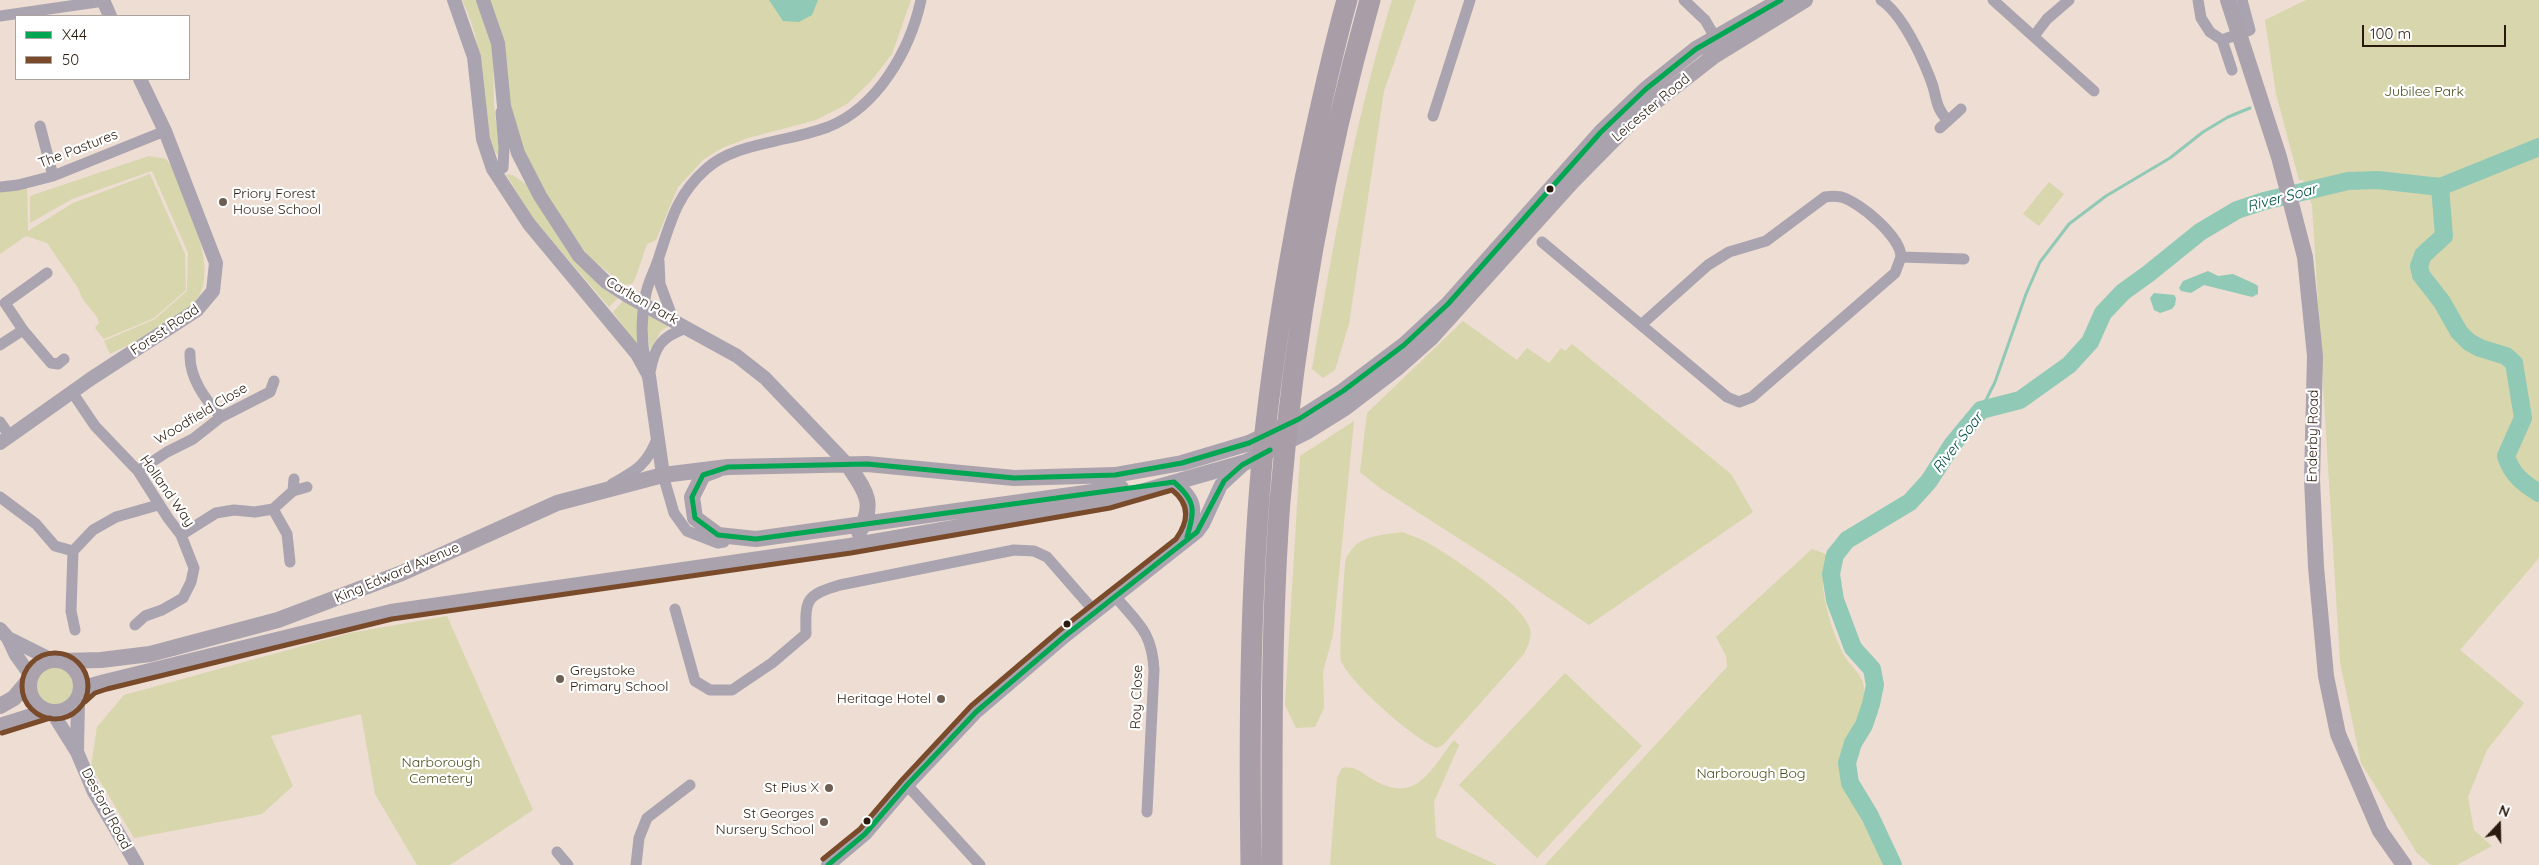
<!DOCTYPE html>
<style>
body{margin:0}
#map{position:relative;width:2539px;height:865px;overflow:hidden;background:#edddd2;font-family:Quicksand,sans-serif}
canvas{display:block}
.legend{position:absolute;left:15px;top:15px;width:175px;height:65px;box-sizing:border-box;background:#fff;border:1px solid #aaa39e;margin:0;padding:6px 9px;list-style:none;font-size:15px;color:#2a190d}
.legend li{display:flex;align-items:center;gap:10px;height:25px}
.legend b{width:25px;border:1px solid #aaa39e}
.north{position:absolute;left:2474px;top:800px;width:50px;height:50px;-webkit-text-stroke:4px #fff;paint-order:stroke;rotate:21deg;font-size:14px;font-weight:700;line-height:20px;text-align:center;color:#2a190d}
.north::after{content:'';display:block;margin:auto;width:18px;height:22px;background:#2a190d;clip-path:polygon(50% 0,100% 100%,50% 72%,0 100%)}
.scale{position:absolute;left:2362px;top:25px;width:144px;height:22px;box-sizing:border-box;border:2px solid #2a190d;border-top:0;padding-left:6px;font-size:15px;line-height:18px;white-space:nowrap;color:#2a190d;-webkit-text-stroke:4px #fff;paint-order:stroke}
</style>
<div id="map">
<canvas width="2539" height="865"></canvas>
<ul class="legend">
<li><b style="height:6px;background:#00a651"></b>X44</li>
<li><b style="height:6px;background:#7a4b2a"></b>50</li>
</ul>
<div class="north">N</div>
<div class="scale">100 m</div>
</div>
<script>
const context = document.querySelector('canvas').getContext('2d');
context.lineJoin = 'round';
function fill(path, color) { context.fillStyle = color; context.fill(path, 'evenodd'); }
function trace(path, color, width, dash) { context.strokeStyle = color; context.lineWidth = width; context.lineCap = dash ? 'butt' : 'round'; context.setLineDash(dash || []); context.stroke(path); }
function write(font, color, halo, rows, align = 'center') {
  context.font = font + ' Quicksand,sans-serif'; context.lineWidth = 4.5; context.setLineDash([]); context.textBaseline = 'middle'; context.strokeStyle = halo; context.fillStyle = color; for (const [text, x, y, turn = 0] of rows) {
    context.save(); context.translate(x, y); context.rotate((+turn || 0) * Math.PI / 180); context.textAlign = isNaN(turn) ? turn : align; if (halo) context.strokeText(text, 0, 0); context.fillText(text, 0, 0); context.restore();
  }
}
fill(new Path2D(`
 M 462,0 L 477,0 L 493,46 L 494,105 L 500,157 C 485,150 481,63 477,44 C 474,29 469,14 462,0 Z
 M 487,0 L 911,0 L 892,54 L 871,81 L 847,104 L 816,120 L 748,138 L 722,148 L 704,159 L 678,187 L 656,240 L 647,244 L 635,279 L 632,284 L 624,285 L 589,257 L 540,189 L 512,121 Z
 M 1392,0 L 1416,0 L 1384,91 L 1349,324 L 1335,370 L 1323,378 L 1312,369 C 1333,245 1355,120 1392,0 Z
 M 2306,0 L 2539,0 L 2539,558 L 2460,650 L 2524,703 L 2487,750 L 2468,797 L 2474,830 L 2492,846 L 2457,865 L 2431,865 L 2417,853 L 2361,763 L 2340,662 L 2312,205 L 2303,180 L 2299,180 L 2276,94 L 2265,20 Z
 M 149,156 L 166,159 L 172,167 C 184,200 215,257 201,292 C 191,317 135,342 110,354 L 104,341 L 155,319 L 187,291 L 188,253 L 152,171 L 72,199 L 30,223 L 30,196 Z
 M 150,174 L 185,254 L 186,290 L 154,318 L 104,339 L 95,328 L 99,323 L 97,317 L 82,298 L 78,288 L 47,243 L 26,236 L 0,254 L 0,187 L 27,183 L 28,231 L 73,203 Z
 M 506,174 L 513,175 L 527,185 L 567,249 L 605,288 L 618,298 L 609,307 L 531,216 Z
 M 2049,182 L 2064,194 L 2039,226 L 2023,214 Z
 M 623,301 L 641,309 L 641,351 L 613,312 Z
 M 646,314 L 670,325 L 661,331 L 650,350 Z
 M 1463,321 L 1517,360 L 1527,348 L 1549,363 L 1561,348 L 1565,351 L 1572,344 L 1731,474 L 1753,512 L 1589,625 L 1505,568 L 1380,488 L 1360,472 L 1367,413 Z
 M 1354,421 L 1333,635 L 1323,672 L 1324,708 L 1315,727 L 1296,728 L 1285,705 L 1300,456 Z
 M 1403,532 C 1411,536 1420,538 1428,543 C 1450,555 1525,605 1530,629 C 1532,638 1528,646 1524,654 L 1443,745 L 1437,748 C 1415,740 1350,683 1341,661 C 1339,656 1344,566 1346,558 C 1348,554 1355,545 1358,543 C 1370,535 1389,534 1403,532 Z
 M 1812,549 L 1828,555 C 1827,565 1822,578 1823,588 C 1826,611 1834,637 1845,657 C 1850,665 1860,673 1863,682 C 1871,714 1844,735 1841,765 C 1840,787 1875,843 1886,865 L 1545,865 L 1727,667 L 1726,656 L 1716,637 Z
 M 447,616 L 533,810 L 450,865 L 417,865 L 375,794 L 361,714 L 271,736 L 293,786 L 262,814 L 134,838 L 91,766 L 97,727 L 124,695 L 350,633 Z
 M35 686a20 20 0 1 1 40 0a20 20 0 1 1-40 0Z
 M 1565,673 L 1642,746 L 1537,858 L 1459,785 Z
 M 1454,740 L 1459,745 L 1434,802 L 1436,837 L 1497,865 L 1330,865 L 1337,778 L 1342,768 C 1354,766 1360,771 1370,778 C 1416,806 1429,772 1454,740 Z`), '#d8d6ac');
fill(new Path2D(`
 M 769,0 L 818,0 L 812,15 L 799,22 L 783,21 Z
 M 2208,271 L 2218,276 L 2233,274 L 2255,284 L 2258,286 L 2258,294 L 2252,297 L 2204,285 L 2191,293 L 2181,291 L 2179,288 L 2183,281 Z
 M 2154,293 L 2174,295 L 2176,298 L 2175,305 L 2172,309 L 2160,313 L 2154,310 L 2150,298 Z`), '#91c9b7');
trace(new Path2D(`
 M 1981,410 L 1995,382 L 2026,294 L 2040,262 L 2069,224 L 2106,196 L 2170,158 L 2203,132 L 2228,117 L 2250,108`), '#91c9b7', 3);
trace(new Path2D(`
 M 2440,187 L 2444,236 L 2423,255 L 2419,266 L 2421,275 L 2442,302 L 2459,332 L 2469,342 L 2480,348 L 2506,356 L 2514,363 L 2523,418 L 2506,456 C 2512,475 2523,483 2539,493
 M 1893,865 L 1870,816 L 1850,783 L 1847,763 L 1853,743 L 1864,725 L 1871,704 L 1875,685 L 1872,669 L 1853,648 L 1835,600 L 1831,574 L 1835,555 L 1847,540 L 1910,502 L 1929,481 L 1952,445 L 1981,410 L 2020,400 L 2069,365 L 2090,342 L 2103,313 L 2123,292 L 2148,274 L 2200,232 L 2237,210 L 2264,201 L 2348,181 L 2378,180 L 2440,187 L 2539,147`), '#91c9b7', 18);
trace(new Path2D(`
 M 1684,0 L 1705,20 L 1715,37
 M 1881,0 C 1902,14 1921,55 1930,78 C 1938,97 1933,104 1948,121
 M 1993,0 L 2094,91
 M 2198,0 L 2201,18 L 2210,32 L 2222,40 L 2232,70
 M 0,16 L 104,1
 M 2034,36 L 2047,19 L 2069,0
 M 2222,40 L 2250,30 L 2242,0
 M 501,112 L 504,148 L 503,168
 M 1433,116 L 1470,0
 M 40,126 L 53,176
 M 1940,128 L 1961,109
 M 0,187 L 18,185 L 53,176 L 165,131
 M 1542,242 L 1727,397 L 1739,402 L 1752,397 L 1895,273 L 1901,257 L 1964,259
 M 659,261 L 660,284 L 673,319
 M 1641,325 L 1708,265 L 1729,252 L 1766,241 L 1825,197 C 1831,196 1836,196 1841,197 C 1860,202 1901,237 1901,257
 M 23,330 L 5,303 L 47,273
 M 0,345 L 23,330 L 51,363 L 58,364 L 64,359
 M 190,353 C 189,378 205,399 221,417
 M 646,364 C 641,341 641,316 646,293 C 649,280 655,270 659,257 C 671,221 676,196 706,169 C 727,150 758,145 784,139 C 798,136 814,132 828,127 C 878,107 910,50 921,0
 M 650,372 C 655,346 661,337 686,328
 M 72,392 L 95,426 L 138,471 L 168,518 L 181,535 L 194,568 L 191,582 L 183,598 L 162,610 L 145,616 L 135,625
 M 0,422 L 9,435
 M 138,471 L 167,452 L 193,439 L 221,417 L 270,392 L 274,381
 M 663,475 L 674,513 L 687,531 L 718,543 L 724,542
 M 612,484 C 637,470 648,464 658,436
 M 293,491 L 294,479
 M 0,497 L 36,524 L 55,546 L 73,551
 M 273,509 L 287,534 L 290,562
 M 181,535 L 216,513 L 234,510 L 255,512 L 273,509 L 293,491 L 307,487
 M 1115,596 C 1138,624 1152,631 1154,670 L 1147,812
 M 675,609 L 695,681 L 710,690 L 732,690 L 772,663 L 806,634 C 805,599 806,595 840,585 L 1014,550 L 1034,551 L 1047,557 L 1095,612
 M 75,630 L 71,611 L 73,551 L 93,530 L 116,517 L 158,505
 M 907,785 L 980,865
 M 557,852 L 568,865
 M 636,865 L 639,838 L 647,818 L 690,785`), '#aaa4b0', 11);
trace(new Path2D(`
 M 103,0 L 110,16
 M 454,0 L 474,57 L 483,139 L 493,169 L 529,224 L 637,354 L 649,376 L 663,475
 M 483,0 L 498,43 L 504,106 L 518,153 L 540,196 L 579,256 L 606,282 L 626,295 L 737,356 L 765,378 L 848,465
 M 0,443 L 92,378 L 197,310 L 213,291 L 216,263 L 165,131 L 140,79
 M 1174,482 C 1198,502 1196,509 1187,537
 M 0,629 L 8,638 L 16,655 L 31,676
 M 8,638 L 54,661
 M 52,712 L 77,752 L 94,792 L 137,865
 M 77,751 L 78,699
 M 828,865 L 865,834 L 907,785 L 976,712 L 1065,636 L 1197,532 L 1203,524 L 1221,485 L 1245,463`), '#aaa4b0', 14);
trace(new Path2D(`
 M 2228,0 L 2279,157 L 2305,257 L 2315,356 L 2312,479 L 2316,567 L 2326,676 L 2338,734 L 2380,831 L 2404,865
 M 848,465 C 864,489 877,503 859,532
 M 717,470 L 703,475 L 692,497 L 695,518 L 718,535 L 756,539 L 1121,488
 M29 686a26 26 0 1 1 52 0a26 26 0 1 1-52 0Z
 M 62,661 L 101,660 L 150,654 L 278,620 L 402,573 L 557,503 L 663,475 L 728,467 L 867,464 L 1014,478 L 1115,475 L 1182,463 L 1249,443 L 1299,419 L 1343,391 L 1404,345 L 1448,304 L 1601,132 L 1646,89 L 1696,49 L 1781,0
 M 80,696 L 91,686 L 105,682 L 391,612 L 850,546 L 1109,501 L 1246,462 L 1308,431 L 1345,408 L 1396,369 L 1432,337 L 1572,182 L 1637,116 L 1714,56 L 1805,0
 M 0,706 L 14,698 L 30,679
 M 0,726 L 48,711`), '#aaa2ad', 16);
trace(new Path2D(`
 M 1251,865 C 1249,730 1250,596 1262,461 C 1271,368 1286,276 1304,184 C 1317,122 1330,61 1347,0
 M 1272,865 C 1272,744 1271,622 1280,501 C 1294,332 1324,163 1370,0`), '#a99da8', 21);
trace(new Path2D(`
 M 1187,537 C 1195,510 1196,501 1174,482 L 756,539 L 718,535 L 695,518 L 692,497 L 703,475 L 728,467 L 867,464 L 1014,478 L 1115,475 L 1182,463 L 1249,443 L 1299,419 L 1343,391 L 1404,345 L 1448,304 L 1601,132 L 1646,89 L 1696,49 L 1781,0
 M 828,865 L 865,834 L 907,785 L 976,712 L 1065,636 L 1197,532 L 1224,481 L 1242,465 L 1270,450`), '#00a651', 5);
trace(new Path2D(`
 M22 686a33 33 0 1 1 66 0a33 33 0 1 1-66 0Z
 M 85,702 L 95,693 L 107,689 L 392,619 L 851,553 L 1110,508 L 1172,490 C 1190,504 1189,521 1176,539 L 1060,630 L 971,706 L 902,780 L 860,829 L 823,859
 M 2,733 L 50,718`), '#7a4b2a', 5);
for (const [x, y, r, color] of [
 [1550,189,4.5,"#2a190d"],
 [223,202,5,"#6e5e52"],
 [1067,624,4.5,"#2a190d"],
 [560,679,5,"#6e5e52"],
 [941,699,5,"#6e5e52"],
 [829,788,5,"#6e5e52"],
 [867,821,4.5,"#2a190d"],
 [824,822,5,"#6e5e52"]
]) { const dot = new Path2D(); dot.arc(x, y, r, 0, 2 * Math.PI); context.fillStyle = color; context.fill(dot); trace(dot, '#fff', 2); }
write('14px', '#494e1b', '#fff', [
 ["Jubilee Park",2424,92],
 ["Narborough",441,763],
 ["Cemetery",441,779],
 ["Narborough Bog",1751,774]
]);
write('14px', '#2a190d', '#fff', [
 ["Leicester Road",1651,108,-40],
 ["The Pastures",78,149,-21],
 ["Carlton Park",642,301,30],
 ["Forest Road",165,330,-34],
 ["Woodfield Close",201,414,-31],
 ["Enderby Road",2313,436,-89],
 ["Holland Way",167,491,55],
 ["King Edward Avenue",397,573,-23],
 ["Roy Close",1137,697,-88],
 ["Desford Road",106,809,62]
]);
write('14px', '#2a190d', '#fff', [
 ["Priory Forest",233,194,"left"],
 ["House School",233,210,"left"],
 ["Greystoke",570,671,"left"],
 ["Primary School",570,687,"left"],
 ["Heritage Hotel",931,699],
 ["St Pius X",819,788],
 ["St Georges",814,814],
 ["Nursery School",814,830]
], 'right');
write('italic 15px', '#005042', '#fff', [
 ["River Soar",2282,198,-15],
 ["River Soar",1958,443,-52]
]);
</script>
